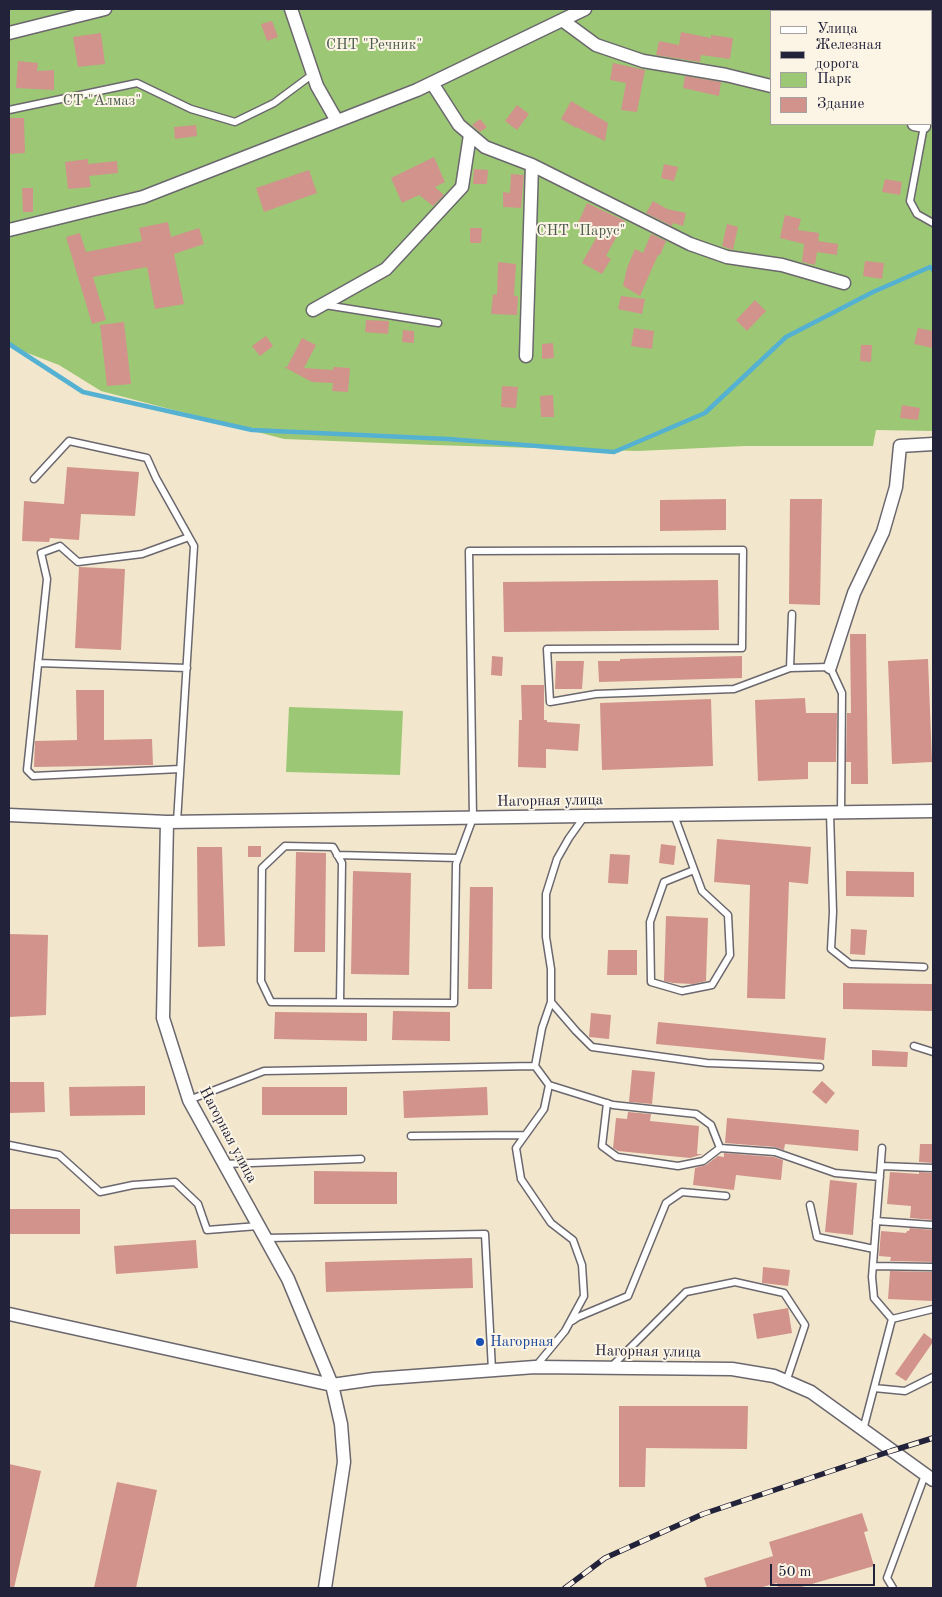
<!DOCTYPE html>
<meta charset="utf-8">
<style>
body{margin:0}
#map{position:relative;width:942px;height:1597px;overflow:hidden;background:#f2e7cc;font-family:"Old Standard TT",serif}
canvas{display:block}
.frame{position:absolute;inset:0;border:10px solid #22223b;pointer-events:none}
.legend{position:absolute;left:770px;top:10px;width:162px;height:115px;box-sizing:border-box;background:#fcf5e5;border:1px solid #a5a1a1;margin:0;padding:6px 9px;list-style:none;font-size:15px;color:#22223b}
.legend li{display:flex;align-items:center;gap:10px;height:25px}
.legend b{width:25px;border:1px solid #a5a1a1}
.scale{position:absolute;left:770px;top:1564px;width:105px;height:22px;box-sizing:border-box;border:2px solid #22223b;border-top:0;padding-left:6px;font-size:15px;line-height:18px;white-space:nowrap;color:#22223b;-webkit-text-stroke:4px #fcf5e5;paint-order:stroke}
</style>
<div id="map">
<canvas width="942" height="1597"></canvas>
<div class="frame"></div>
<ul class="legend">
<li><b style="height:6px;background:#fff"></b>Улица</li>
<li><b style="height:6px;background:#22223b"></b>Железная дорога</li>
<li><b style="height:14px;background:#9cc875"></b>Парк</li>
<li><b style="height:14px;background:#d1938c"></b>Здание</li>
</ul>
<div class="scale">50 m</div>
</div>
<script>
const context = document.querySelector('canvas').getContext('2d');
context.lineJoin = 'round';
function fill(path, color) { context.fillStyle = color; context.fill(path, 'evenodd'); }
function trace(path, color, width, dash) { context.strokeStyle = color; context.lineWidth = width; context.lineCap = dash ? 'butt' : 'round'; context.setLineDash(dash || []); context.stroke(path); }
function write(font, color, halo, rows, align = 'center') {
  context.font = font + ' "Old Standard TT",serif'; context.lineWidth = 4; context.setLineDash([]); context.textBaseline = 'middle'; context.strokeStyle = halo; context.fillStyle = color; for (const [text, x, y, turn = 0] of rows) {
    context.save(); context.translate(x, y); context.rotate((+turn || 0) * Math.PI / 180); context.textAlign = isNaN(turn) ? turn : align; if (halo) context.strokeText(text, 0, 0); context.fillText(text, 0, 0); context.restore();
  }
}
fill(new Path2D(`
 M 9,9 L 933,9 L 933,431 L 876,430 L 873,446 L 745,446 L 638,451 L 432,445 L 284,439 L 101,391 L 59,365 L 9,346 ZM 771,11 L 931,11 L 931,124 L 771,124 Z
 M 289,707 L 403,711 L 400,775 L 286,772 Z`), '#9cc875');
trace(new Path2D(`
 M 9,344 L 83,392 L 252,430 L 448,439 L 614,452 L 705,413 L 786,337 L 873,292 L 930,267 L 933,270`), '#54b1d2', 4.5);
fill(new Path2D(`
 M 272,21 L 278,37 L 267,41 L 261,24 Z
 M 681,32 L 711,38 L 711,35 L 733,38 L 730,59 L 701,55 L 700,62 L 656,55 L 659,41 L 679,45 Z
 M 101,33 L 105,64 L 78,67 L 73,37 Z
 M 18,61 L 38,63 L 37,71 L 54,70 L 54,90 L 16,88 Z
 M 613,63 L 645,70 L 637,112 L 621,110 L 626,83 L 610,80 Z
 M 685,76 L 721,82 L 719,96 L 683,88 Z
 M 571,101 L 608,123 L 605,141 L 576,127 L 576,128 L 561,119 Z
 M 517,105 L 529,114 L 517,130 L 505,121 Z
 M 9,118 L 24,118 L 25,153 L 9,154 Z
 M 480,119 L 487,127 L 480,132 L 472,125 Z
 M 196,125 L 197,136 L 175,139 L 174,127 Z
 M 434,157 L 445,182 L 435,187 L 444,195 L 433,206 L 419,195 L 402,203 L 391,178 Z
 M 88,159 L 88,164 L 117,161 L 118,173 L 89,176 L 91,187 L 68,189 L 65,162 Z
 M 664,164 L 678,167 L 674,181 L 661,178 Z
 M 474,169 L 488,170 L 487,184 L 473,184 Z
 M 309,170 L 317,193 L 264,212 L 256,188 Z
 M 511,174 L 524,175 L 521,208 L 503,207 L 503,192 L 510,193 Z
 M 885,179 L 902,182 L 900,195 L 882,192 Z
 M 22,188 L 33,188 L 33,212 L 23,212 Z
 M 653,201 L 667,209 L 686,213 L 683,226 L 673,223 L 672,226 L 646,213 Z
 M 587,203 L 625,221 L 606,256 L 611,259 L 602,274 L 582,263 L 599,233 L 578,223 Z
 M 785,215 L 801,219 L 798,230 L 819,233 L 818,241 L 838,244 L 837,255 L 817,252 L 815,265 L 802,262 L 804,244 L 780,238 Z
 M 168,222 L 171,237 L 199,228 L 204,244 L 174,254 L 184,304 L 155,309 L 147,267 L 93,277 L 106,320 L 92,324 L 66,237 L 80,233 L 86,252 L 142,241 L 139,228 Z
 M 727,224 L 738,227 L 733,250 L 722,246 Z
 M 470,228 L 482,228 L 481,243 L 470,243 Z
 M 651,234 L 666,241 L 660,255 L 658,255 L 640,296 L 623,286 L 627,268 L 635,249 L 643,253 Z
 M 865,261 L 884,263 L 882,279 L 863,276 Z
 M 498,262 L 516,264 L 514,296 L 518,296 L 517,315 L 491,314 L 493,294 L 497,295 Z
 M 621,296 L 645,299 L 642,314 L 618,309 Z
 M 755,300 L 766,311 L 747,331 L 736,320 Z
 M 366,320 L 389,321 L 388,334 L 365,332 Z
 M 124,322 L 131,384 L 107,386 L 100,325 Z
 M 634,328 L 654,331 L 652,349 L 631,346 Z
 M 918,328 L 933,331 L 933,348 L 914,344 Z
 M 403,330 L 414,331 L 414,343 L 402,342 Z
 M 266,336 L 273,346 L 260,356 L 252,346 Z
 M 302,338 L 316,345 L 304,368 L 333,370 L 333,367 L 350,368 L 348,392 L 332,391 L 333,383 L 312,382 L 284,367 L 287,367 Z
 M 553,343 L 554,358 L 542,359 L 542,344 Z
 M 861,345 L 872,345 L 871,362 L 860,361 Z
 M 502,386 L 518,387 L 516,408 L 501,407 Z
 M 553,395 L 554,417 L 541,417 L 540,396 Z
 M 902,405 L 920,408 L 918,420 L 900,418 Z
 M 67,467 L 139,472 L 135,516 L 81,514 L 79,540 L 50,538 L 49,542 L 22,541 L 24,501 L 64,504 Z
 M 726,499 L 726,530 L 660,531 L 660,500 Z
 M 790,499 L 822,499 L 820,605 L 789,604 Z
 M 79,567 L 125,569 L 121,650 L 75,648 Z
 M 718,580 L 719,630 L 504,632 L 503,582 Z
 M 850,634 L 866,634 L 868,784 L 851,784 L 851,762 L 846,762 L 847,713 L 851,713 Z
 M 492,656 L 503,657 L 502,676 L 491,675 Z
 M 742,656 L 742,678 L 599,682 L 598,661 L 620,661 L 620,659 Z
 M 928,659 L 932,762 L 892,764 L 888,661 Z
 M 556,661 L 584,661 L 582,689 L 555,689 Z
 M 521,685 L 544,685 L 544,720 L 547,720 L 547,722 L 580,724 L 578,751 L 546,749 L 546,768 L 518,767 L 519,720 L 522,720 Z
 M 76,690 L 104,690 L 104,740 L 152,739 L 153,765 L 34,767 L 35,741 L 77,740 Z
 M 805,698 L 806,713 L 837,713 L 836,762 L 808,762 L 808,779 L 758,781 L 755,700 Z
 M 711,699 L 713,766 L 602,770 L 600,703 Z
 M 717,839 L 811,847 L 808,884 L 789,882 L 785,999 L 747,998 L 750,885 L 714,882 Z
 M 661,844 L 676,846 L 674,865 L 659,863 Z
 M 248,846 L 261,846 L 261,857 L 248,857 Z
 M 197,847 L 222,847 L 225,946 L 198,947 Z
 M 296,852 L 326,853 L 325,952 L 294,952 Z
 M 610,854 L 630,855 L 628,884 L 608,883 Z
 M 353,871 L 411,873 L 409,975 L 351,974 Z
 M 846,871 L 914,872 L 914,897 L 846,896 Z
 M 470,887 L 493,887 L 492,989 L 468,989 Z
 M 666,916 L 708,918 L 706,981 L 693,984 L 673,983 L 664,981 Z
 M 851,929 L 867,930 L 865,955 L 850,954 Z
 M 9,934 L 48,935 L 46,1015 L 9,1017 Z
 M 608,950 L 637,950 L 637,975 L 607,975 Z
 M 843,983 L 933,984 L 933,1011 L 843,1009 Z
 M 393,1011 L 450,1012 L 450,1041 L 392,1040 Z
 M 275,1012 L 367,1013 L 367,1041 L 274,1039 Z
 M 591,1013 L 611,1015 L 609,1039 L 589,1037 Z
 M 658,1022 L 826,1038 L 824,1060 L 656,1044 Z
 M 872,1050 L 908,1052 L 907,1067 L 872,1066 Z
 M 632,1070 L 655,1072 L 652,1104 L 629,1102 Z
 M 822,1081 L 835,1093 L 826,1104 L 812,1092 Z
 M 9,1082 L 44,1082 L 45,1112 L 9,1113 Z
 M 145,1086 L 145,1115 L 70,1116 L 69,1087 Z
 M 262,1087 L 347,1087 L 347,1115 L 262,1115 Z
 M 487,1087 L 488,1115 L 404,1118 L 403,1091 Z
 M 628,1112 L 651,1114 L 650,1121 L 699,1126 L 697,1154 L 703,1154 L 690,1158 L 618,1151 L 613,1148 L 616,1118 L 627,1119 Z
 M 727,1118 L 859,1130 L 858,1151 L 785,1144 L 784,1150 L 775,1147 L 725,1143 Z
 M 920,1144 L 933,1144 L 933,1163 L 919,1162 Z
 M 724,1153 L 774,1157 L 783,1160 L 781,1180 L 736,1175 L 734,1190 L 693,1185 L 695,1168 L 706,1165 L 718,1156 L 724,1157 Z
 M 314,1171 L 397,1172 L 397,1204 L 314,1204 Z
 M 890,1172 L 919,1174 L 919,1172 L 933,1173 L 933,1220 L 910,1218 L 911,1206 L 887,1204 Z
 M 830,1180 L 857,1183 L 853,1235 L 825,1232 Z
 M 9,1209 L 80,1209 L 80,1234 L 9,1234 Z
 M 910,1228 L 933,1230 L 933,1262 L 890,1261 L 891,1257 L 879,1256 L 881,1231 L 906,1233 L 907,1231 L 909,1231 Z
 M 196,1240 L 198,1268 L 116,1274 L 114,1246 Z
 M 472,1258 L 473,1288 L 326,1292 L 325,1262 Z
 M 763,1267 L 790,1270 L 788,1286 L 762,1283 Z
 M 890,1271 L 933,1272 L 933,1301 L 888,1299 Z
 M 788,1308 L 792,1333 L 757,1339 L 753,1314 Z
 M 924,1333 L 933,1340 L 933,1342 L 906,1381 L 895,1374 Z
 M 619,1406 L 748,1406 L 747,1449 L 646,1448 L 645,1487 L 619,1487 Z
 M 9,1464 L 41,1471 L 14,1588 L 9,1588 Z
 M 117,1482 L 157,1490 L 136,1588 L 94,1588 Z
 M 862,1513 L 868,1531 L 864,1532 L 874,1566 L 798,1588 L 778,1588 L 777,1583 L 759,1588 L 707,1588 L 704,1578 L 773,1556 L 769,1542 Z`), '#d1938c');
const lane = new Path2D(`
 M 9,110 L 137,83 L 191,109 L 235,122 L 274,103 L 313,74
 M 924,126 L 910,201 L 917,214 L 933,223
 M 325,305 L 438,323
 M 34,479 L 69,441 L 147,458 L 156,478 L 194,546 L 177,822
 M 38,663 L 187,668
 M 790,668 L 830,667 L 842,693 L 841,813
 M 180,769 L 33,776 L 27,770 L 47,579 L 41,553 L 60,546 L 78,562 L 142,554 L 189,537
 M 830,813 L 833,912 L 831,949 L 850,964 L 924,967
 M 674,815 L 702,891 L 728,915 L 730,955 L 712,985 L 682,991 L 651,982 L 650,922 L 664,882 L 694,870
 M 337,855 L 458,858
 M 340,1002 L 342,863 L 333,847 L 285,846 L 262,868 L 261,981 L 271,1002 L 454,1003 L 456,864 L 473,818 L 469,551 L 743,550 L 742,648 L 547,649 L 550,702 L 596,694 L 734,689 L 790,668 L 792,614
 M 551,1002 L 576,1031 L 592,1047 L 707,1063 L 820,1067
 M 914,1046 L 933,1052
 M 549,1085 L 613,1105 L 696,1114 L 711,1125 L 720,1148 L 775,1152 L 835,1173 L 880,1177
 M 189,1100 L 264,1071 L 535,1066
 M 607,1103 L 602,1146 L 617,1157 L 678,1166 L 703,1161 L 720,1148
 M 411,1136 L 524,1135
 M 9,1145 L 59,1155 L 100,1192 L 133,1185 L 175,1182 L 198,1204 L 207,1230 L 258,1226
 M 224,1164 L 361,1159
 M 881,1166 L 933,1168
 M 810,1205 L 817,1237 L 874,1249
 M 876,1221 L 933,1225
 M 266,1238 L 485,1234 L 492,1370
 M 873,1266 L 933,1267
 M 892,1319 L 933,1309
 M 572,1321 L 578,1317 L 628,1296 L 666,1203 L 682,1192 L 726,1196
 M 536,1366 L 565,1331 L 584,1296 L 582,1265 L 573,1240 L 551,1223 L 521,1179 L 516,1148 L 544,1109 L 549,1085 L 535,1066 L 542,1028 L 551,1002 L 551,969 L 546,937 L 546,894 L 557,859 L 569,838 L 584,817
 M 611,1367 L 686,1292 L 735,1282 L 784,1293 L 805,1325 L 786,1382
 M 874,1388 L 905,1391 L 933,1377
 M 863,1430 L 892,1319 L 874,1298 L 872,1277 L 882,1148
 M 893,1588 L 887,1578 L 925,1475`);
const street = new Path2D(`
 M 291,9 L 317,86 L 337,121
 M 562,20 L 596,45 L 643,61 L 726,75 L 771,86
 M 9,33 L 105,9
 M 432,83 L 459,125 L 485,147 L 532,165 L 690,244 L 727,257 L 782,265 L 844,283
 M 931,100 L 933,90
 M 914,124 L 924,126 L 924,124
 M 9,230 L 143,197 L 417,90 L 585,9
 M 313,310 L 386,269 L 462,187 L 470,135
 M 526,356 L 532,165
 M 830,667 L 854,593 L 883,532 L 896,487 L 900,446 L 933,444
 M 9,815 L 167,822 L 933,811
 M 167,822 L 163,1018 L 189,1100 L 288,1279 L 332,1385 L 341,1424 L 344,1462 L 325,1588
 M 9,1314 L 332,1385 L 374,1379 L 535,1367 L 732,1369 L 774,1376 L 811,1392 L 933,1480`);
trace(lane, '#6b676e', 9);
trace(street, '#6b676e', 15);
trace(lane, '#fff', 6);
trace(street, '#fff', 12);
const rail = new Path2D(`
 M 565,1588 L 605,1558 L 703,1514 L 891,1451 L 933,1438`);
trace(rail, '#22223b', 5.5);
trace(rail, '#fcf5e5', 4, [11]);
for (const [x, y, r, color] of [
 [480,1342,5,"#1a4fb4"]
]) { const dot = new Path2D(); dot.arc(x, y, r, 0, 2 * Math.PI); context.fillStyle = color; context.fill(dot); trace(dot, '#fcf5e5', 2); }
write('15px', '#4d5c4f', '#fcf5e5', [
 ["СНТ \"Речник\"",374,45],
 ["СТ \"Алмаз\"",102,101],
 ["СНТ \"Парус\"",581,231]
]);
write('15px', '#22223b', '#fcf5e5', [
 ["Нагорная улица",550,801,-1],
 ["Нагорная улица",228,1135,62],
 ["Нагорная улица",648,1352,1]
]);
write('15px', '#164399', '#fcf5e5', [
 ["Нагорная",490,1342]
], 'left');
</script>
